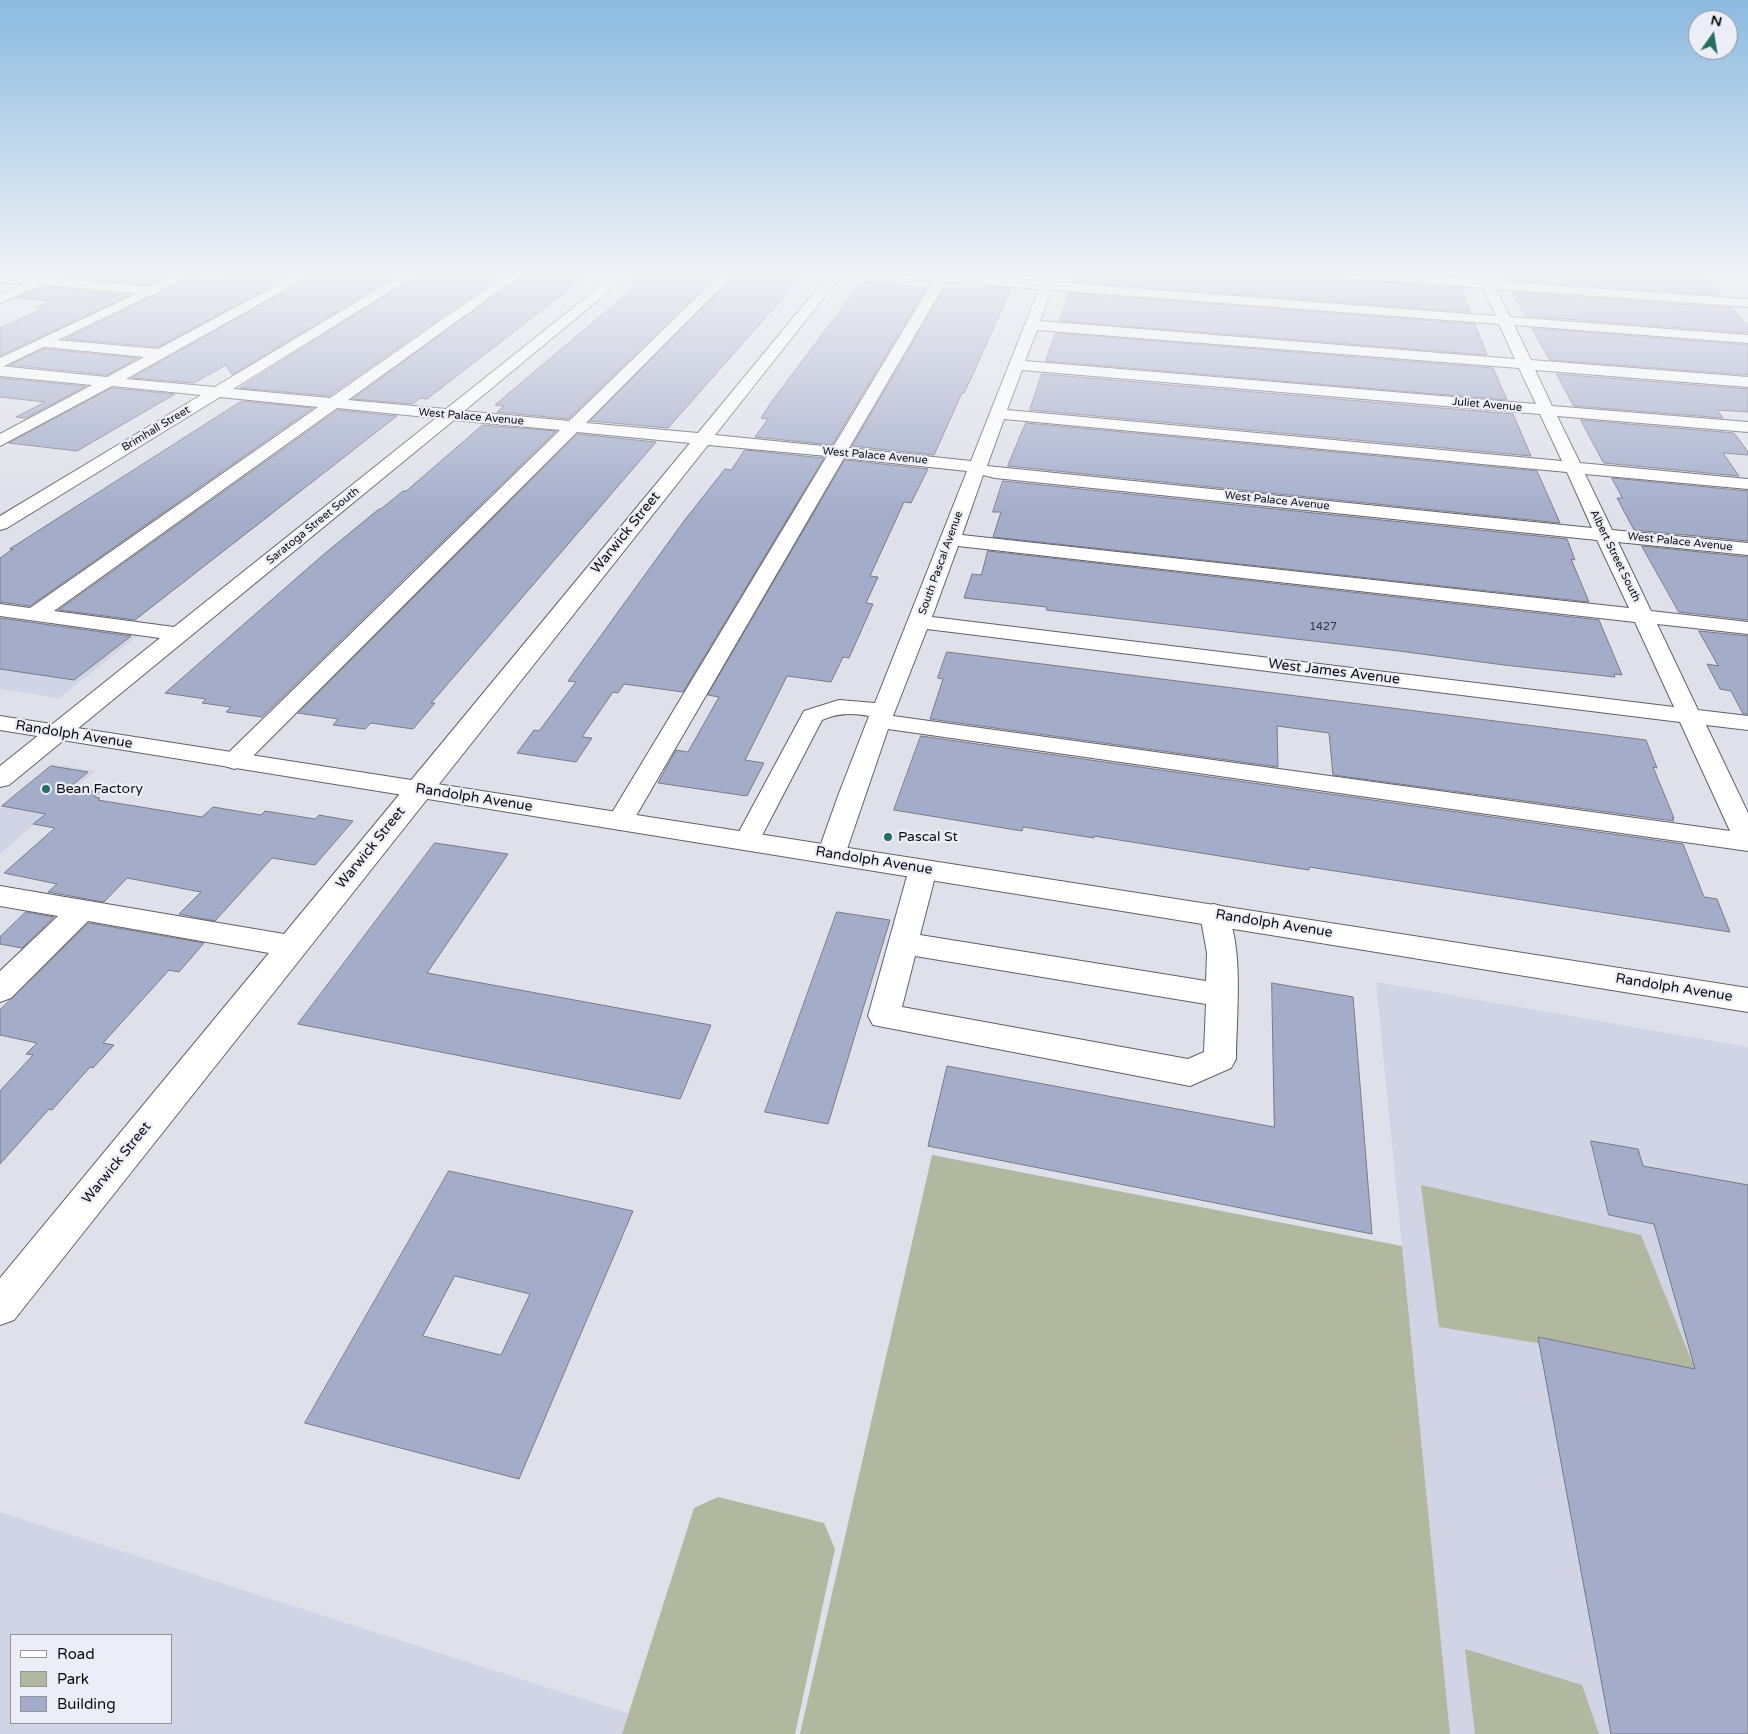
<!DOCTYPE html>
<style>
body{margin:0}
#map{position:relative;width:1748px;height:1734px;overflow:hidden;background:#dfe1ea;font-family:"Varela Round",sans-serif}
canvas{display:block}
.legend{position:absolute;left:10px;top:1634px;width:162px;height:90px;box-sizing:border-box;background:#eceef7;border:1px solid #92949a;margin:0;padding:6px 9px;list-style:none;font-size:15px;color:#0b0c0f}
.legend li{display:flex;align-items:center;gap:10px;height:25px}
.legend b{width:25px;border:1px solid #92949a}
.north{position:absolute;left:1688px;top:10px;width:50px;height:50px;box-sizing:border-box;background:#eceef7;border:1px solid #92949a;border-radius:50%;rotate:13deg;font-size:14px;font-weight:700;line-height:20px;text-align:center;color:#0b0c0f}
.north::after{content:'';display:block;margin:auto;width:18px;height:22px;background:#276e63;clip-path:polygon(50% 0,100% 100%,50% 72%,0 100%)}
</style>
<div id="map">
<canvas width="1748" height="1734"></canvas>
<ul class="legend">
<li><b style="height:6px;background:#fff"></b>Road</li>
<li><b style="height:14px;background:#b1b89f"></b>Park</li>
<li><b style="height:14px;background:#a4acca"></b>Building</li>
</ul>
<div class="north">N</div>
</div>
<script>
const context = document.querySelector('canvas').getContext('2d');
context.lineJoin = 'round';
function fill(path, color) { context.fillStyle = color; context.fill(path, 'evenodd'); }
function trace(path, color, width, dash) { context.strokeStyle = color; context.lineWidth = width; context.lineCap = dash ? 'butt' : 'round'; context.setLineDash(dash || []); context.stroke(path); }
function write(font, color, halo, rows, align = 'center') {
  context.font = font + ' "Varela Round",sans-serif'; context.lineWidth = 4.5; context.setLineDash([]); context.textBaseline = 'middle'; context.strokeStyle = halo; context.fillStyle = color; for (const [text, x, y, turn = 0] of rows) {
    context.save(); context.translate(x, y); context.rotate((+turn || 0) * Math.PI / 180); context.textAlign = isNaN(turn) ? turn : align; if (halo) context.strokeText(text, 0, 0); context.fillText(text, 0, 0); context.restore();
  }
}
fill(new Path2D(`
 M 65,620 L 144,631 L 59,698 L 0,689 L 0,667 Z
 M 52,764 L 95,771 L 0,854 L 0,808 Z
 M 1376,982 L 1748,1047 L 1748,1734 L 1450,1734 Z
 M 0,1512 L 692,1734 L 0,1734 ZM 11,1635 L 171,1635 L 171,1723 L 11,1723 Z`), '#d0d4e4');
fill(new Path2D(`
 M 932,1155 L 1402,1246 L 1450,1734 L 800,1734 Z
 M 1421,1185 L 1641,1235 L 1695,1369 L 1439,1327 Z
 M 718,1497 L 824,1523 L 835,1549 L 795,1734 L 622,1734 L 694,1508 Z
 M 1465,1649 L 1582,1685 L 1599,1734 L 1475,1734 Z`), '#b1b89f');
const building = new Path2D(`
 M 71,272 L 137,272 L 171,275 L 150,285 L 60,277 Z
 M 232,272 L 297,272 L 158,347 L 65,339 L 193,277 L 216,279 Z
 M 319,272 L 402,272 L 232,375 L 226,365 L 194,383 L 132,378 Z
 M 423,272 L 506,272 L 329,396 L 240,388 Z
 M 527,272 L 591,272 L 427,399 L 420,398 L 413,404 L 353,399 Z
 M 634,272 L 720,272 L 568,419 L 497,412 L 504,406 L 495,405 L 636,286 L 629,277 Z
 M 738,272 L 802,276 L 668,428 L 590,421 Z
 M 1077,272 L 1177,272 L 1242,277 L 1242,272 L 1309,272 L 1317,278 L 1462,288 L 1470,312 L 1073,282 Z
 M 1401,272 L 1455,272 L 1457,276 Z
 M 1502,272 L 1669,272 L 1698,274 L 1703,275 L 1721,295 L 1506,280 Z
 M 862,282 L 927,287 L 832,445 L 755,437 L 768,419 L 761,418 L 770,404 Z
 M 43,287 L 130,295 L 0,356 L 0,328 L 44,308 L 37,308 L 51,301 L 16,298 Z
 M 987,287 L 1011,289 L 973,374 L 964,393 L 962,393 L 934,455 L 852,446 L 945,288 L 983,290 Z
 M 1512,292 L 1732,308 L 1748,326 L 1748,333 L 1526,316 Z
 M 1070,293 L 1475,324 L 1487,355 L 1060,321 Z
 M 1532,328 L 1748,345 L 1748,375 L 1550,360 Z
 M 1056,333 L 1493,368 L 1507,400 L 1046,361 Z
 M 44,349 L 46,349 L 138,358 L 107,375 L 10,365 Z
 M 1042,374 L 1513,414 L 1531,456 L 1030,410 Z
 M 1557,374 L 1748,389 L 1748,412 L 1717,410 L 1723,418 L 1574,406 Z
 M 0,378 L 86,386 L 26,418 L 16,417 L 45,402 L 0,397 Z
 M 112,388 L 175,394 L 77,451 L 9,443 Z
 M 242,401 L 313,408 L 30,606 L 0,602 L 0,558 L 13,549 L 10,549 Z
 M 338,410 L 397,416 L 135,620 L 59,610 Z
 M 1581,420 L 1734,433 L 1748,452 L 1748,455 L 1723,453 L 1739,476 L 1604,463 Z
 M 1026,423 L 1537,471 L 1560,523 L 1008,466 Z
 M 483,425 L 556,431 L 262,717 L 226,712 L 231,707 L 202,703 L 206,699 L 165,693 L 323,555 L 379,509 L 381,509 L 403,491 L 406,491 Z
 M 578,434 L 656,442 L 439,694 L 431,703 L 435,703 L 413,729 L 371,723 L 365,729 L 333,725 L 338,719 L 298,713 Z
 M 745,450 L 824,458 L 683,692 L 624,684 L 618,693 L 613,692 L 582,737 L 592,738 L 576,762 L 517,753 L 534,730 L 539,731 L 576,682 L 568,681 L 684,521 L 725,469 L 731,470 Z
 M 845,460 L 928,469 L 911,503 L 904,502 L 870,576 L 878,577 L 866,603 L 873,604 L 849,658 L 843,657 L 831,682 L 787,676 L 745,760 L 764,763 L 747,796 L 658,783 L 676,750 L 688,752 L 719,697 L 708,695 Z
 M 1612,478 L 1748,491 L 1748,541 L 1634,530 L 1617,498 L 1622,498 Z
 M 1003,481 L 1567,539 L 1575,560 L 1571,559 L 1589,602 L 993,537 L 1001,512 L 993,512 Z
 M 1642,546 L 1748,557 L 1748,620 L 1679,612 Z
 M 988,551 L 1599,620 L 1622,675 L 1614,674 L 1615,677 L 1504,665 L 1399,651 L 1046,610 L 1047,607 L 964,598 L 972,574 L 981,575 Z
 M 0,618 L 131,636 L 74,680 L 0,669 Z
 M 1699,631 L 1748,636 L 1748,714 L 1743,714 L 1731,691 L 1720,689 L 1707,664 L 1718,666 Z
 M 947,652 L 1646,740 L 1657,768 L 1653,767 L 1674,818 L 1672,818 L 1674,821 L 1333,775 L 1329,733 L 1277,726 L 1278,767 L 930,719 L 943,679 L 938,678 Z
 M 921,736 L 1683,844 L 1704,897 L 1717,899 L 1730,932 L 1309,867 L 1309,870 L 1270,864 L 1094,836 L 1094,838 L 1023,827 L 1022,831 L 894,810 Z
 M 51,766 L 88,772 L 70,787 L 100,792 L 94,797 L 100,798 L 98,800 L 202,817 L 213,807 L 261,815 L 265,811 L 315,819 L 319,815 L 353,821 L 315,865 L 272,858 L 215,921 L 179,914 L 201,892 L 127,878 L 104,902 L 48,892 L 57,884 L 4,873 L 55,828 L 33,824 L 46,814 L 2,806 Z
 M 435,843 L 508,854 L 427,973 L 711,1025 L 680,1099 L 298,1024 Z
 M 26,912 L 54,917 L 22,948 L 0,944 L 0,937 Z
 M 837,912 L 890,920 L 828,1124 L 765,1112 Z
 M 89,923 L 204,943 L 179,972 L 169,970 L 103,1043 L 114,1045 L 93,1068 L 90,1067 L 52,1110 L 49,1109 L 0,1164 L 0,1091 L 33,1055 L 26,1054 L 37,1043 L 0,1035 L 0,1010 Z
 M 1272,983 L 1353,997 L 1372,1234 L 928,1146 L 947,1066 L 1274,1127 Z
 M 1591,1141 L 1638,1149 L 1643,1166 L 1748,1185 L 1748,1734 L 1611,1734 L 1538,1337 L 1695,1369 L 1654,1224 L 1609,1215 Z
 M 449,1171 L 633,1211 L 519,1479 L 305,1423 ZM 455,1276 L 530,1294 L 501,1355 L 423,1336 Z`);
fill(building, '#a4acca');
trace(building, '#797b83', 1);
const minor = new Path2D(`
 M 301,272 L 317,272 L 126,379 L 215,387 L 406,272 L 421,272 L 233,389 L 330,398 L 510,272 L 525,272 L 348,400 L 446,409 L 618,272 L 632,272 L 464,411 L 569,421 L 723,272 L 736,272 L 586,423 L 698,433 L 831,272 L 844,272 L 715,435 L 833,447 L 933,281 L 866,276 L 860,272 L 951,272 L 950,275 L 1042,281 L 1046,272 L 1058,272 L 1054,282 L 1496,316 L 1483,288 L 1317,276 L 1311,272 L 1373,272 L 1479,280 L 1476,272 L 1488,272 L 1493,281 L 1748,299 L 1748,307 L 1496,289 L 1510,317 L 1748,335 L 1748,343 L 1514,325 L 1531,360 L 1748,377 L 1748,387 L 1535,370 L 1552,406 L 1748,422 L 1748,432 L 1557,416 L 1580,463 L 1748,479 L 1748,489 L 1585,474 L 1612,530 L 1748,543 L 1748,555 L 1618,542 L 1651,611 L 1748,622 L 1748,634 L 1657,624 L 1698,710 L 1748,716 L 1748,730 L 1706,725 L 1748,813 L 1748,851 L 888,729 L 845,855 L 841,861 L 831,864 L 821,861 L 817,855 L 838,796 L 869,716 C 852,713 838,713 822,720 L 756,847 L 747,850 L 738,847 L 734,841 L 804,711 L 839,700 L 875,703 L 967,471 L 844,458 L 633,821 L 629,827 L 620,830 L 611,827 L 607,821 L 827,456 L 708,445 L 14,1320 L 0,1325 L 0,1278 L 269,953 L 88,921 L 11,998 L 0,1002 L 0,971 L 58,916 L 0,906 L 0,886 L 284,934 L 690,443 L 577,432 L 243,766 L 234,769 L 225,766 L 222,761 L 225,756 L 560,430 L 454,420 L 9,785 L 0,787 L 0,766 L 160,638 L 0,616 L 0,604 L 30,608 L 318,407 L 220,397 L 7,528 L 0,530 L 0,516 L 201,395 L 112,386 L 0,446 L 0,434 L 92,385 L 0,376 L 0,366 L 107,377 L 144,357 L 46,347 L 41,346 L 39,343 L 41,340 L 46,339 L 158,349 ZM 946,282 L 1039,289 L 971,461 L 849,448 ZM 1051,290 L 1499,324 L 1515,359 L 1040,321 ZM 1037,330 L 1519,368 L 1536,404 L 1025,361 ZM 1022,370 L 1540,414 L 1562,461 L 1007,410 ZM 337,408 L 436,418 L 174,627 L 54,611 ZM 1004,419 L 1567,472 L 1592,528 L 987,466 ZM 983,475 L 995,478 L 1597,540 L 1629,608 L 962,535 ZM 958,546 L 1635,622 L 1674,707 L 932,617 ZM 927,629 L 1680,722 L 1730,831 L 893,716 Z
 M 0,274 L 154,287 L 161,291 L 154,295 L 43,285 L 0,303 L 0,294 L 25,284 L 0,282 Z
 M 923,860 L 933,862 L 937,869 L 920,935 L 1206,981 L 1207,953 L 1200,914 L 1204,907 L 1214,904 L 1224,907 C 1245,942 1236,1018 1236,1059 L 1231,1068 L 1190,1086 L 873,1025 L 868,1016 L 909,869 L 913,862 ZM 915,956 L 1206,1004 L 1204,1052 L 1188,1059 L 902,1007 Z`);
const major = new Path2D(`
 M 182,272 L 199,272 L 0,368 L 0,358 Z
 M 0,716 L 1748,988 L 1748,1012 L 0,730 Z`);
trace(minor, '#5f6169', 2);
trace(major, '#5f6169', 2);
fill(minor, '#fff');
fill(major, '#fff');
const sky = context.createLinearGradient(0, 0, 0, 515);
sky.addColorStop(0, '#8bbadf');
sky.addColorStop(0.53, '#f1f2f6');
sky.addColorStop(1, '#f1f2f600');
context.fillStyle = sky;
context.fillRect(0, 0, 1748, 515);
for (const [x, y, r, color] of [
 [46,789,5,"#276e63"],
 [888,837,5,"#276e63"]
]) { const dot = new Path2D(); dot.arc(x, y, r, 0, 2 * Math.PI); context.fillStyle = color; context.fill(dot); trace(dot, '#eceef7', 2); }
write('11px', '#0b0c0f', '#eceef7', [
 ["Juliet Avenue",1487,405,5],
 ["West Palace Avenue",471,417,5],
 ["Brimhall Street",156,429,-31],
 ["West Palace Avenue",875,456,5],
 ["West Palace Avenue",1277,501,6],
 ["Saratoga Street South",313,526,-39],
 ["West Palace Avenue",1680,542,6],
 ["Albert Street South",1615,556,64],
 ["South Pascal Avenue",941,563,-70]
]);
write('11px', '#31343e', null, [
 ["1427",1323,627]
]);
write('14px', '#0b0c0f', '#eceef7', [
 ["Warwick Street",626,533,-51],
 ["West James Avenue",1334,672,7],
 ["Randolph Avenue",74,735,9],
 ["Randolph Avenue",474,798,9],
 ["Warwick Street",371,848,-51],
 ["Randolph Avenue",874,861,9],
 ["Randolph Avenue",1274,924,9],
 ["Randolph Avenue",1674,988,9],
 ["Warwick Street",117,1163,-51]
]);
write('14px', '#0b0c0f', '#eceef7', [
 ["Bean Factory",56,789],
 ["Pascal St",898,837]
], 'left');
</script>
